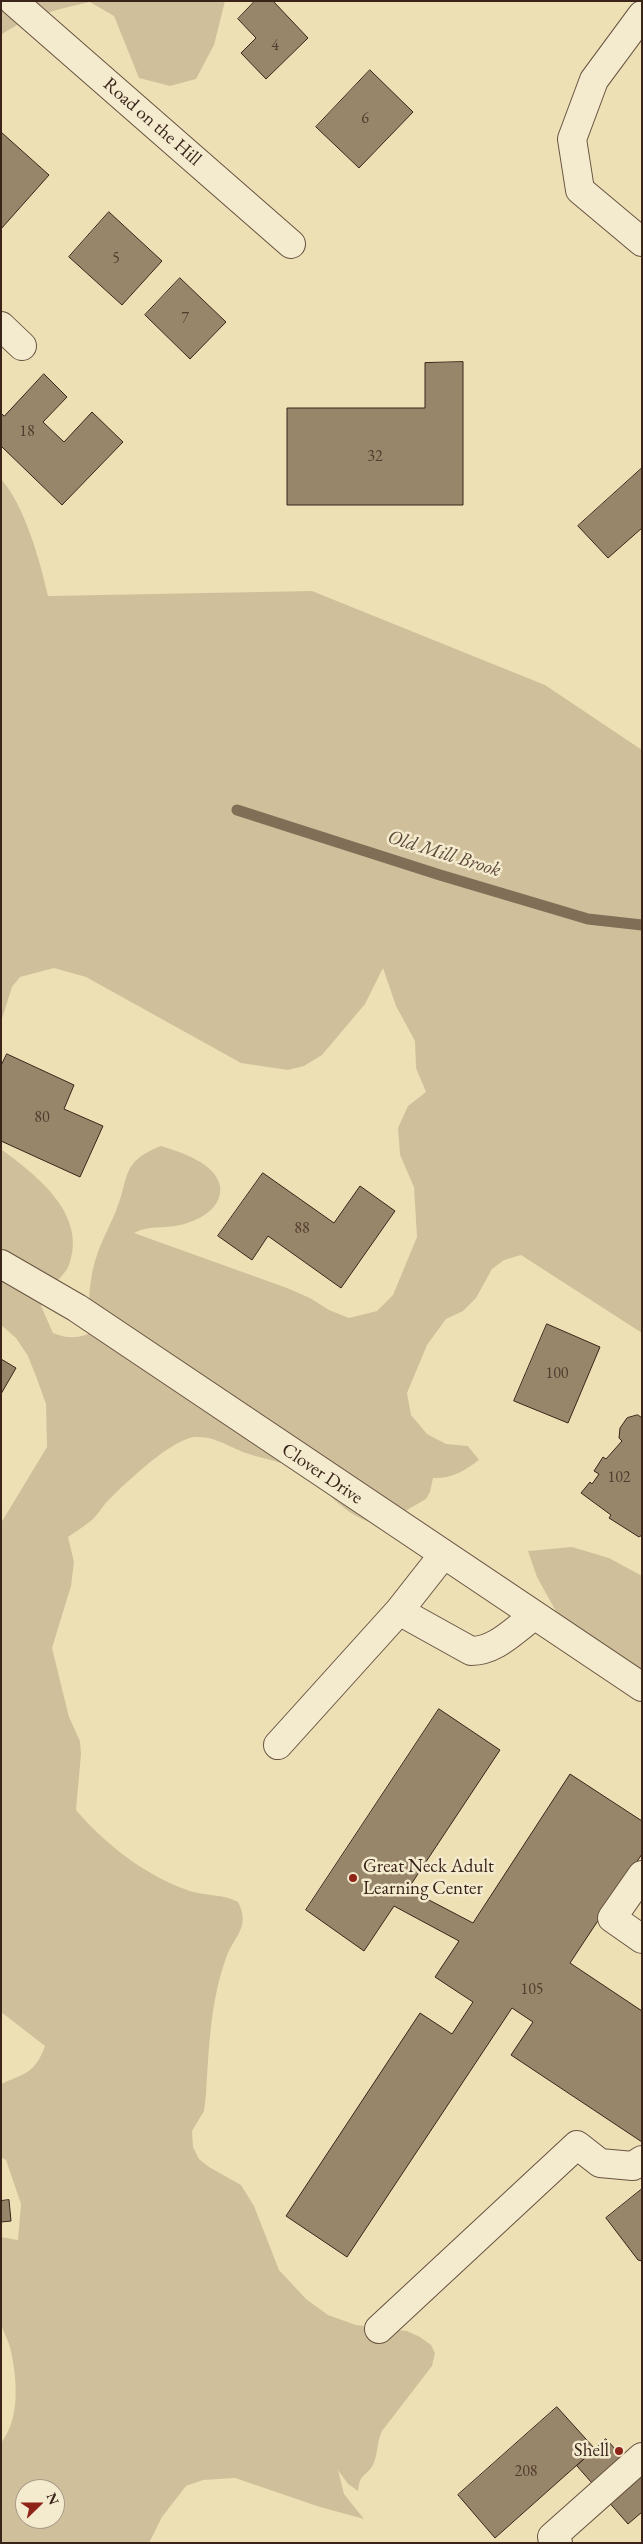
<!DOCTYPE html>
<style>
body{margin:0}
#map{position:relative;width:643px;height:2544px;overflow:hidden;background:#eee0b5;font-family:"EB Garamond",serif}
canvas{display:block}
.frame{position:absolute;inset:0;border:2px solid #3a241a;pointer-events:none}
.north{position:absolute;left:15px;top:2479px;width:50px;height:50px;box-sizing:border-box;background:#f4ebcf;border:1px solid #aa9b87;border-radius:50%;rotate:68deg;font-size:14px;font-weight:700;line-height:20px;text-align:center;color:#3a241a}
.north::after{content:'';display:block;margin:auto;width:18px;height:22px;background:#8f2418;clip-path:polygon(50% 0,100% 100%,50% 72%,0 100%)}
</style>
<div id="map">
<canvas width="643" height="2544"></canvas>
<div class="frame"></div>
<div class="north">N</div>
</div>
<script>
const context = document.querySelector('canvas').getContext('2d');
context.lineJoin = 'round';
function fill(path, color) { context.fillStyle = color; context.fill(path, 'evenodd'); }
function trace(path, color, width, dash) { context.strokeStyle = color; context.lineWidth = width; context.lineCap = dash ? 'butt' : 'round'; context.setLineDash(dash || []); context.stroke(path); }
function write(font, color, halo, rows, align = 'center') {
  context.font = font + ' "EB Garamond",serif'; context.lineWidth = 5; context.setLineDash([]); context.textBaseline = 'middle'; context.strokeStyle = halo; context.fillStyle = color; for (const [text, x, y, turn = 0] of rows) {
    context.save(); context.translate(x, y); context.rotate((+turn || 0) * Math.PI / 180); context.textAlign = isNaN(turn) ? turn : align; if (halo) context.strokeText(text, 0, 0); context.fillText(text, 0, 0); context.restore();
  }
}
fill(new Path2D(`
 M 1,1 L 225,1 L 214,45 L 196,79 L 170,86 L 139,78 L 114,16 L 90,2 C 58,9 28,16 1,35 Z
 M 1,479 C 25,506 40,561 48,596 L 312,591 L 545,685 L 642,750 L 642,1333 L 521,1255 L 504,1260 L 492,1269 L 476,1298 L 463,1311 L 446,1319 L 427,1345 L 407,1393 L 411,1415 L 427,1434 L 446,1444 L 468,1446 L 479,1460 C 464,1471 452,1479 433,1478 L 430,1492 L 426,1499 L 381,1525 C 343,1517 332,1493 303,1472 C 292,1464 264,1459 249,1454 C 230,1448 216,1436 195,1437 C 171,1439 122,1486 105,1504 C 101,1509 97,1515 93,1519 C 85,1526 76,1531 68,1537 L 74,1562 L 71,1586 L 52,1648 L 69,1717 L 80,1741 L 81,1754 L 76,1810 C 106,1845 146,1876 190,1891 C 205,1896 224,1894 238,1902 C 251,1927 234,1936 226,1958 C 210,2003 209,2049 206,2095 L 204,2111 L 192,2131 L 193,2147 L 199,2159 L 209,2167 L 241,2185 L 254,2206 L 279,2270 L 306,2299 L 328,2315 L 356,2325 L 407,2331 L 420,2337 L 431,2345 L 435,2353 L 432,2366 L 382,2431 C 376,2443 378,2460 371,2468 C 363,2478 360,2475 358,2491 L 348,2484 L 338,2470 L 344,2494 L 364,2519 L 320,2507 L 235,2478 L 203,2480 L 186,2486 L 162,2517 L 149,2543 L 1,2543 L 1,2443 C 21,2417 17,2378 10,2347 C 8,2339 2,2331 1,2322 C 0,2294 1,2265 1,2237 L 18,2240 L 21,2204 L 6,2160 L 1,2157 L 1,2084 C 26,2073 35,2073 45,2046 L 1,2012 L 1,1523 L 47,1447 L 46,1404 L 37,1379 L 28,1356 L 16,1338 L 1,1325 L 1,1149 C 36,1175 88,1214 69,1265 C 66,1273 58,1279 53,1286 C 48,1292 45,1299 41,1306 L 53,1333 C 66,1338 75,1339 88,1334 C 90,1316 88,1297 91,1280 C 94,1255 106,1234 116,1211 C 130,1177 120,1162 161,1146 C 180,1152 216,1163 220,1186 C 223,1208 199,1221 180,1225 C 164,1229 148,1225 134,1233 L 287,1288 L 310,1298 L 329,1310 L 349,1318 L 377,1311 L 393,1295 L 417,1237 L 414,1187 L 400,1155 L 398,1128 L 408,1106 L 426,1092 L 416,1068 L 415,1041 L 396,1006 L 383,968 L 365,1004 L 322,1055 L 304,1066 L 288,1070 L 241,1063 L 86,977 L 54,968 L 20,977 L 12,987 L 1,1022 ZM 25,2489 L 55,2489 L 55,2519 L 25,2519 Z
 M 572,1547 L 609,1558 L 642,1576 L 642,1678 L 558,1615 L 537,1577 L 528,1551 Z`), '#cfc09b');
trace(new Path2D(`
 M 237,810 L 440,875 L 588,919 L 642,925`), '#816e57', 11);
const building = new Path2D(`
 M 255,1 L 273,1 L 308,38 L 266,79 L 241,53 L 256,38 L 238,19 Z
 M 370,70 L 413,112 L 359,168 L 316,127 Z
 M 1,132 L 49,175 L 1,229 Z
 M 109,212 L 162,261 L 122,305 L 69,257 Z
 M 180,278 L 226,322 L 190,359 L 145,315 Z
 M 463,362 L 463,505 L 287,505 L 287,408 L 425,408 L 425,363 Z
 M 44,374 L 67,397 L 43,422 L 64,442 L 92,412 L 123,442 L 62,505 L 1,446 L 1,413 L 4,416 Z
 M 642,468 L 642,528 L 608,558 L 578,526 Z
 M 7,1054 L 74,1085 L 64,1109 L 103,1126 L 80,1177 L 1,1141 L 1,1066 Z
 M 263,1173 L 334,1223 L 360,1186 L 395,1211 L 341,1288 L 268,1236 L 252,1260 L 218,1236 Z
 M 547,1324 L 600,1347 L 568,1423 L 514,1401 Z
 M 1,1359 L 16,1368 L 1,1394 Z
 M 638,1415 L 642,1418 L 642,1535 L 639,1537 L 609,1518 L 611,1515 L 581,1493 L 590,1482 L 592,1484 L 599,1474 L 594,1471 L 603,1457 L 606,1459 L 622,1441 L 619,1438 L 620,1428 L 627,1418 Z
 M 439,1709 L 500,1750 L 408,1889 L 473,1923 L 570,1774 L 642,1821 L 642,1854 L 570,1963 L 642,2011 L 642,2142 L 511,2055 L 533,2022 L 512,2008 L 347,2257 L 286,2216 L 420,2013 L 452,2034 L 473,2002 L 435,1977 L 459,1941 L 394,1906 L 364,1951 L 306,1910 Z
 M 642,2189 L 642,2261 L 638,2260 L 606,2218 Z
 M 9,2200 L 11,2221 L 1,2222 L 1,2201 Z
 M 557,2407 L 595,2449 L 495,2538 L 458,2495 Z
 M 606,2439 L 642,2478 L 642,2512 L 628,2524 L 577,2466 Z`);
fill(building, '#98866b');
trace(building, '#3a241a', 1);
const minor = new Path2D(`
 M 13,1 L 291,244
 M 642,15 L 594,80 L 572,139 L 580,190 L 642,242
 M 1,326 L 22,346
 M 1,1264 L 77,1308 L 642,1687
 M 399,1611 L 471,1651 C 496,1651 514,1630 534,1616
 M 278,1745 L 399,1611 L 443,1555
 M 642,1875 L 612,1918 L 642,1939
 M 379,2329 L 577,2145 L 600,2163 L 633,2166 L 642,2160
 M 558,2543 L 552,2537 L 642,2457`);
trace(minor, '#675341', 30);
trace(minor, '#f4ebcf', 28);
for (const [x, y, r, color] of [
 [353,1878,5,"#8f2418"],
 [619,2451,5,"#8f2418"]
]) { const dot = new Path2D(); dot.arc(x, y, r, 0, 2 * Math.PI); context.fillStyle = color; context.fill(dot); trace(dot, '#f4ebcf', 2); }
write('16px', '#523c2e', null, [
 ["4",275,46],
 ["6",365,119],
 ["5",116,259],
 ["7",185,319],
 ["18",27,432],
 ["32",375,457],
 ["80",42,1118],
 ["88",302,1229],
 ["100",557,1374],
 ["102",619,1478],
 ["105",532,1990],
 ["208",526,2472]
]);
write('19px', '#3a241a', '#f4ebcf', [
 ["Road on the Hill",152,122,41],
 ["Clover Drive",322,1474,34]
]);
write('19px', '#3a241a', '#f4ebcf', [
 ["Great Neck Adult",363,1867],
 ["Learning Center",363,1889],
 ["Shell",609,2451,"right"]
], 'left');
write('italic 20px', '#5e4939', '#f4ebcf', [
 ["Old Mill Brook",444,854,17]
]);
</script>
